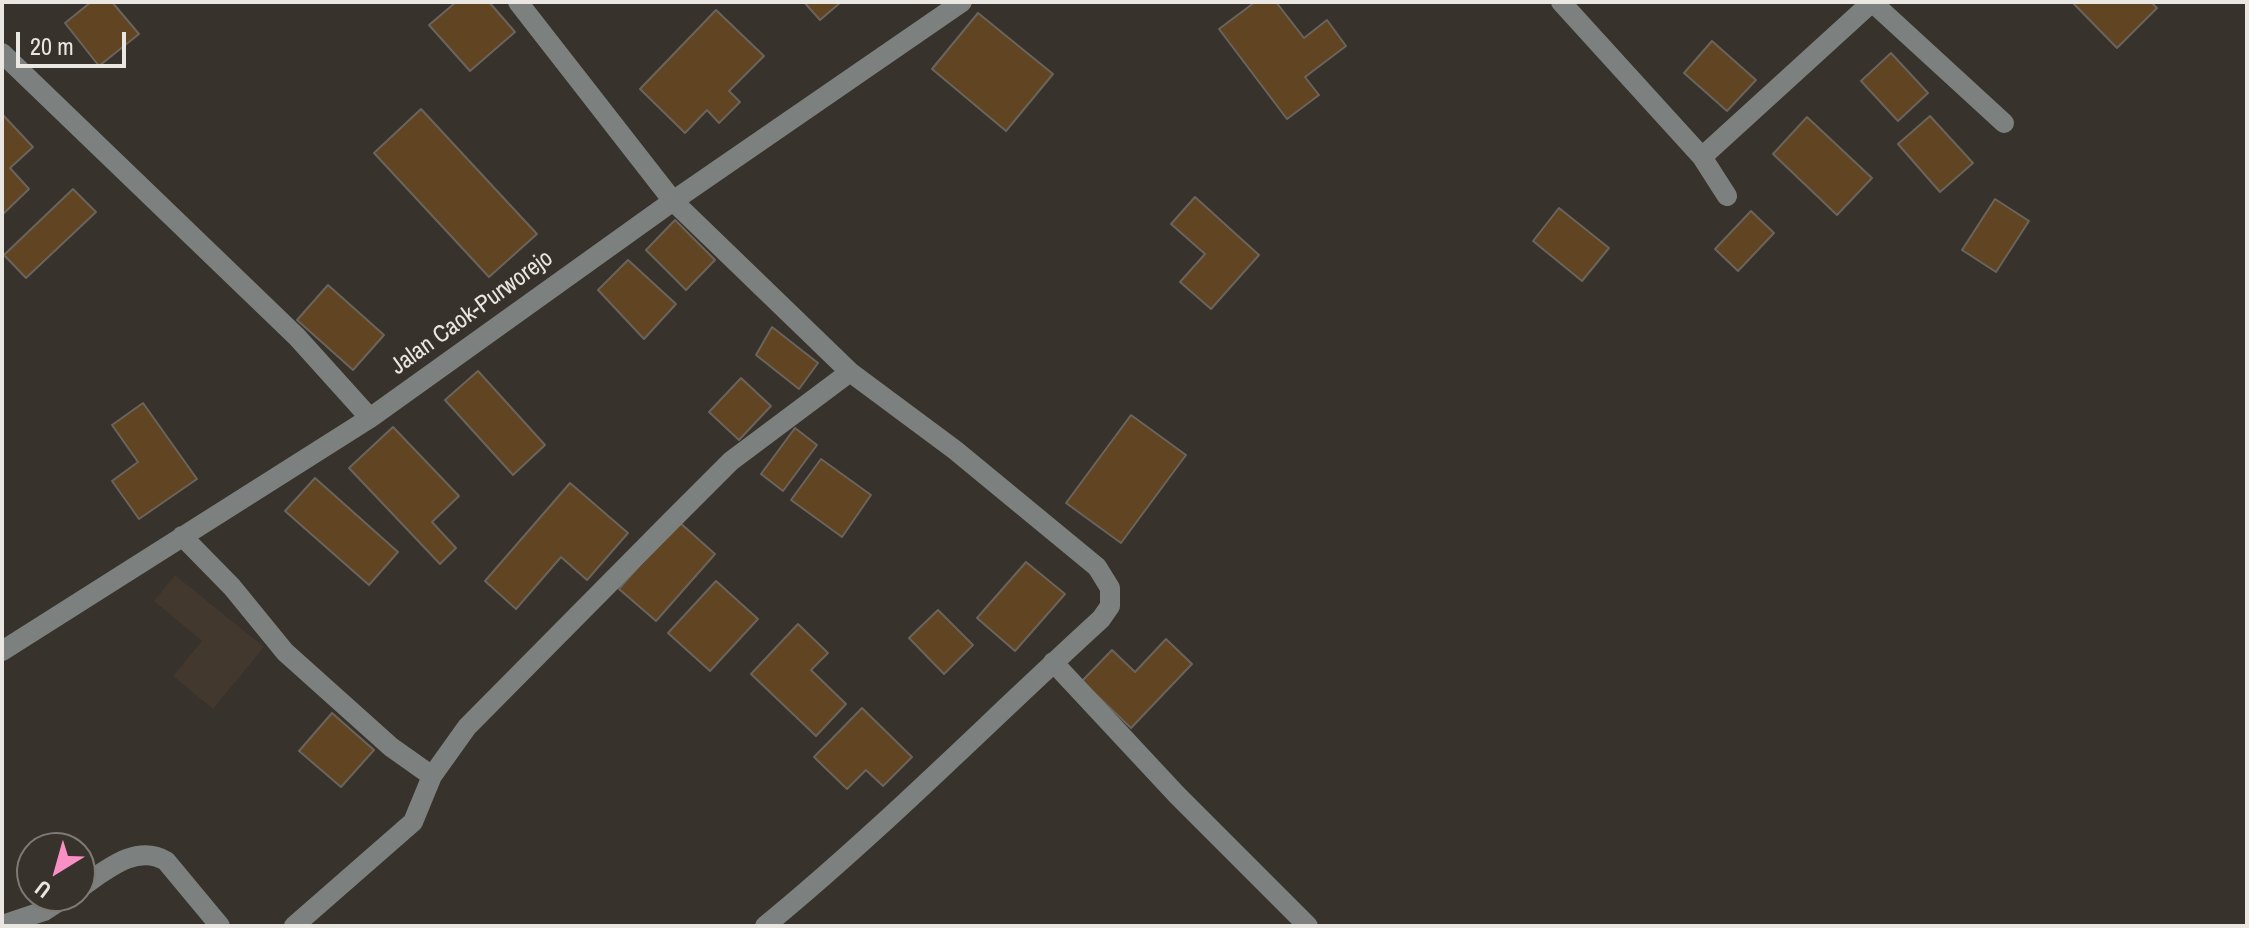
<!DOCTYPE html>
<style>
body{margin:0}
#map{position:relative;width:2249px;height:928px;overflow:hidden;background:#37322c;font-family:"Archivo Narrow",sans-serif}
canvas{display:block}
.frame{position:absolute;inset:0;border:4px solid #eae6e2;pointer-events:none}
.north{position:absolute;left:16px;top:832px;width:80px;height:80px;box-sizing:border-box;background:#37322c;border:2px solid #7f7a75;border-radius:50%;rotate:217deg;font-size:22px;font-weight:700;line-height:32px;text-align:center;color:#eae6e2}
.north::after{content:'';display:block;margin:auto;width:28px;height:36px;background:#fa8fc6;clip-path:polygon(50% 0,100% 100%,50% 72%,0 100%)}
.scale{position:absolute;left:16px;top:32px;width:110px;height:36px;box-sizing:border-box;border:4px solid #eae6e2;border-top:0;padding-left:10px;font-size:24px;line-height:28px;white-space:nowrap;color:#eae6e2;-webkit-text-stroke:6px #37322c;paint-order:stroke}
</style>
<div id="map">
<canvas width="2249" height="928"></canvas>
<div class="frame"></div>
<div class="north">U</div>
<div class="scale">20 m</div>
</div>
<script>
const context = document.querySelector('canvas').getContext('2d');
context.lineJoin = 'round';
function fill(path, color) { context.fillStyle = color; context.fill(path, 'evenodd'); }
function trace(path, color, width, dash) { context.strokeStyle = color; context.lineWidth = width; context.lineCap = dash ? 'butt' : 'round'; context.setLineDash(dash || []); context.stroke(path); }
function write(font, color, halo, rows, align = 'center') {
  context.font = font + ' "Archivo Narrow",sans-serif'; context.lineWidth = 8; context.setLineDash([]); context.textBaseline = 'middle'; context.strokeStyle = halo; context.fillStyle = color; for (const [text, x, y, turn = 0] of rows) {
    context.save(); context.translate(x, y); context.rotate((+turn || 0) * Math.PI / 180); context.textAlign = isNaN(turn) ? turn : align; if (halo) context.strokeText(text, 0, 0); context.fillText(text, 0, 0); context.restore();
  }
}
fill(new Path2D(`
 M 175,575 L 264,647 L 213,709 L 173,676 L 202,641 L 154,601 Z`), '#42382d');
const building = new Path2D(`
 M 91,2 L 112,2 L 139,34 L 99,66 L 65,23 Z
 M 456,2 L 489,2 L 515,32 L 470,71 L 429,25 Z
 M 804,2 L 841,2 L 820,20 Z
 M 1255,2 L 1276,2 L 1304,38 L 1327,20 L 1346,46 L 1305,77 L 1319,95 L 1287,119 L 1219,29 Z
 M 2072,2 L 2151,2 L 2157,8 L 2117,48 Z
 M 716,10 L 764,56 L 729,91 L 740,102 L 719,123 L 707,110 L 685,133 L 640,89 Z
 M 978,13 L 1053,74 L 1006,131 L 932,69 Z
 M 1712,41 L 1756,80 L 1727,111 L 1684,73 Z
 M 1891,53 L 1928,93 L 1898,121 L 1861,81 Z
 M 421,109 L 537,234 L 489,277 L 374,153 Z
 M 2,114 L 33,147 L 10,168 L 29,189 L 2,215 Z
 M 1930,116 L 1973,163 L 1940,192 L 1898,144 Z
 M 1807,117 L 1872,178 L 1837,215 L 1773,154 Z
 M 73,189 L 96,212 L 26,278 L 4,255 Z
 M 1195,197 L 1259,255 L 1211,309 L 1180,282 L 1205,254 L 1171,224 Z
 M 1995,199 L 2029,221 L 1996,272 L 1962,250 Z
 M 1559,208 L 1609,248 L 1582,281 L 1533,241 Z
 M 1751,211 L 1774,233 L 1738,271 L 1715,249 Z
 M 675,220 L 715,260 L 686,290 L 646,250 Z
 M 628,260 L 676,304 L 644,339 L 598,290 Z
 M 328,285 L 384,335 L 353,370 L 297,320 Z
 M 772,327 L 818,363 L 799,389 L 756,355 Z
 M 478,371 L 545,445 L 513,475 L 445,400 Z
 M 741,378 L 771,406 L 739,440 L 709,412 Z
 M 143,403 L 197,479 L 139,519 L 112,481 L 138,462 L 112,425 Z
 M 1131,415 L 1186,455 L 1121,543 L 1066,503 Z
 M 393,427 L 459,496 L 432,522 L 456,548 L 440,564 L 349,468 Z
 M 795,428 L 817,445 L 783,491 L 761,474 Z
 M 821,459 L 871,495 L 842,537 L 791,500 Z
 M 315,478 L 398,552 L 369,585 L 285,511 Z
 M 570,483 L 628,533 L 587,580 L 561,557 L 516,609 L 485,581 Z
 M 678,521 L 715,554 L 656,621 L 619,589 Z
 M 1026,562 L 1065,594 L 1015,651 L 977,618 Z
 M 716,581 L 758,619 L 710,671 L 668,633 Z
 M 938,610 L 973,645 L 944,674 L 909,638 Z
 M 798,624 L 828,653 L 811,670 L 846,704 L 816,736 L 751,674 Z
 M 1166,639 L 1192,664 L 1131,728 L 1082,681 L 1112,650 L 1135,672 Z
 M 862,708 L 912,757 L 883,786 L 866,770 L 847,789 L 814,757 Z
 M 332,713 L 374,750 L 341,787 L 299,751 Z`);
fill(building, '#614421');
trace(building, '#6a645d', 2);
trace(new Path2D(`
 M 518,2 L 673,201 L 850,372 L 955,450 L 1097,567 L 1110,588 L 1110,606 L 1101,619 C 989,721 882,830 765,926
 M 1561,2 L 1702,157 L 1727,196
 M 1872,2 L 2004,123
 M 2,53 L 297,337 L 370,418
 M 1702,157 L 1872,2
 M 182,536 L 232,587 L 285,652 L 391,747 L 432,776
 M 2,651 L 370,418 L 673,201 L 962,2
 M 1053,662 L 1177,795 L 1308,926
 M 80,888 C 105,871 136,843 166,861 L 220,926
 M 2,925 L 44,911 L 67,896
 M 294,926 L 413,822 L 432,776 L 467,727 L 671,521 L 731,461 L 850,372`), '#7c807e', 20);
write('24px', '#eae6e2', '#37322c', [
 ["Jalan Caok-Purworejo",472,313,-36]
]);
</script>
